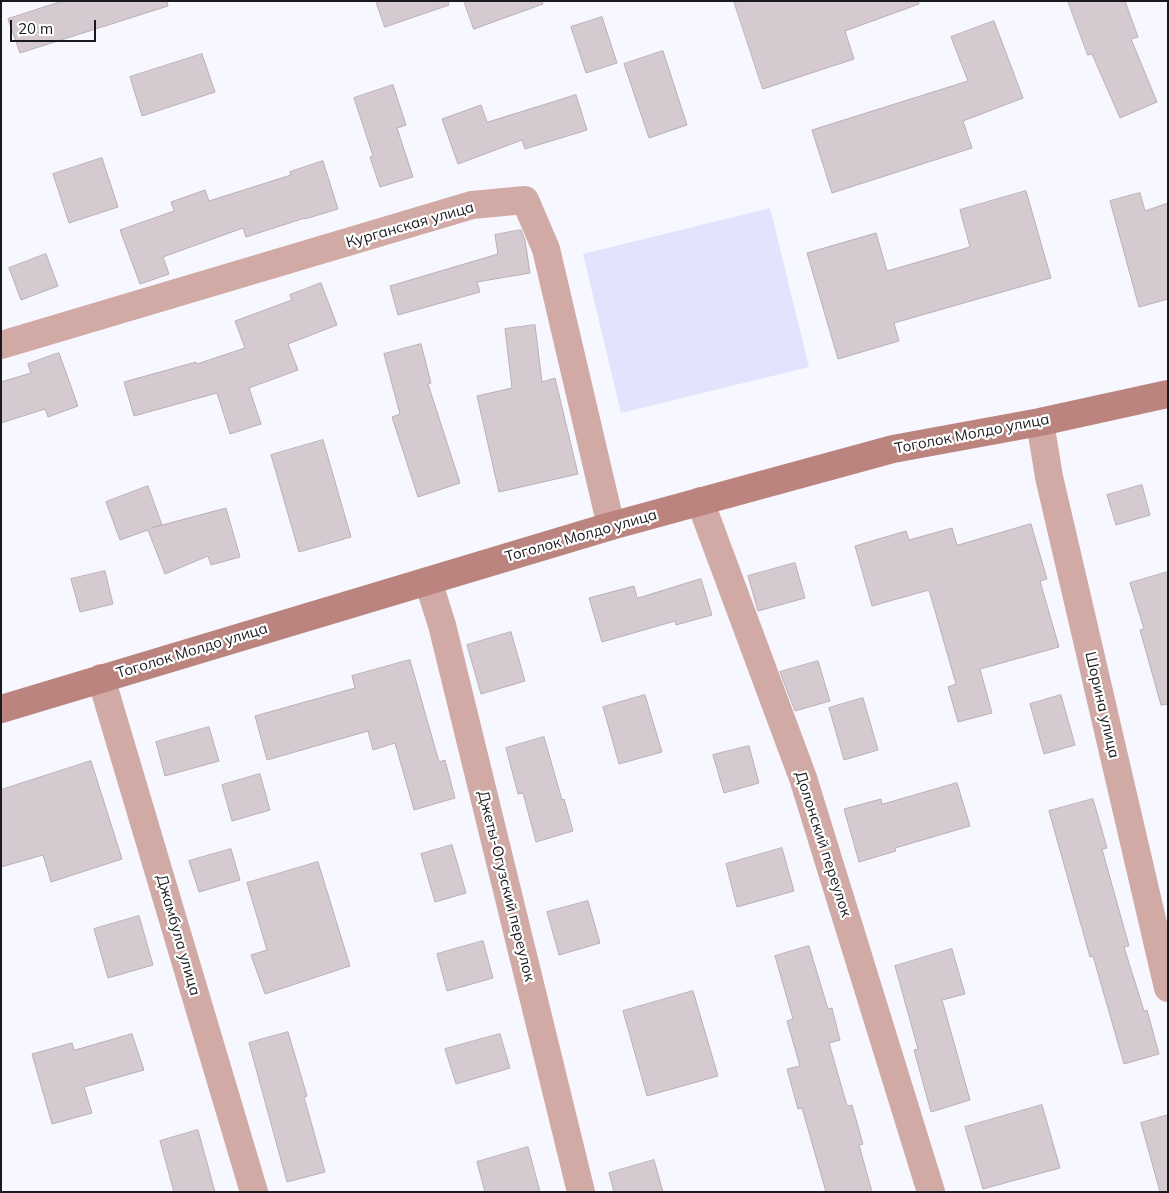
<!DOCTYPE html>
<meta charset="utf-8">
<style>
body{margin:0}
#map{position:relative;width:1169px;height:1193px;overflow:hidden;background:#f7f7ff;font-family:Mulish,sans-serif}
canvas{display:block}
.frame{position:absolute;inset:0;border:2px solid #19191e;pointer-events:none}
.scale{position:absolute;left:10px;top:20px;width:86px;height:22px;box-sizing:border-box;border:2px solid #19191e;border-top:0;padding-left:6px;font-size:15px;line-height:18px;white-space:nowrap;color:#19191e;-webkit-text-stroke:4px #fff;paint-order:stroke}
</style>
<div id="map">
<canvas width="1169" height="1193"></canvas>
<div class="frame"></div>
<div class="scale">20 m</div>
</div>
<script>
const context = document.querySelector('canvas').getContext('2d');
context.lineJoin = 'round';
function fill(path, color) { context.fillStyle = color; context.fill(path, 'evenodd'); }
function trace(path, color, width, dash) { context.strokeStyle = color; context.lineWidth = width; context.lineCap = dash ? 'butt' : 'round'; context.setLineDash(dash || []); context.stroke(path); }
function write(font, color, halo, rows, align = 'center') {
  context.font = font + ' Mulish,sans-serif'; context.lineWidth = 4.5; context.setLineDash([]); context.textBaseline = 'middle'; context.strokeStyle = halo; context.fillStyle = color; for (const [text, x, y, turn = 0] of rows) {
    context.save(); context.translate(x, y); context.rotate((+turn || 0) * Math.PI / 180); context.textAlign = isNaN(turn) ? turn : align; if (halo) context.strokeText(text, 0, 0); context.fillText(text, 0, 0); context.restore();
  }
}
fill(new Path2D(`
 M 770,208 L 809,367 L 621,413 L 583,254 Z`), '#e1e4fc');
const building = new Path2D(`
 M 63,1 L 167,1 L 168,6 L 20,53 L 8,19 Z
 M 376,1 L 448,1 L 449,5 L 385,27 Z
 M 464,1 L 542,1 L 543,4 L 474,29 Z
 M 734,1 L 918,1 L 919,4 L 845,31 L 854,59 L 763,89 Z
 M 1068,1 L 1125,1 L 1138,37 L 1131,39 L 1157,102 L 1120,118 L 1092,54 L 1088,55 Z
 M 602,17 L 617,63 L 586,73 L 571,27 Z
 M 994,21 L 1023,98 L 963,121 L 972,148 L 832,193 L 812,130 L 968,81 L 951,37 Z
 M 663,51 L 687,125 L 649,138 L 624,64 Z
 M 202,54 L 215,92 L 142,116 L 130,77 Z
 M 393,85 L 406,125 L 397,128 L 413,177 L 380,187 L 370,157 L 373,156 L 354,98 Z
 M 576,95 L 587,130 L 525,149 L 522,140 L 458,164 L 442,119 L 481,105 L 487,122 Z
 M 102,158 L 118,207 L 69,223 L 53,174 Z
 M 323,161 L 338,209 L 305,219 L 305,218 L 246,237 L 243,228 L 163,257 L 169,274 L 140,284 L 120,230 L 174,211 L 171,202 L 205,190 L 209,201 L 291,175 L 290,172 Z
 M 1026,191 L 1051,278 L 894,323 L 899,341 L 838,359 L 807,253 L 876,233 L 887,271 L 970,247 L 960,210 Z
 M 1140,193 L 1145,211 L 1168,203 L 1168,299 L 1139,307 L 1110,201 Z
 M 521,230 L 525,240 L 530,273 L 477,282 L 480,292 L 398,315 L 390,286 L 498,254 L 495,235 Z
 M 46,254 L 58,286 L 21,300 L 9,268 Z
 M 321,283 L 337,325 L 288,344 L 298,370 L 249,388 L 261,424 L 230,434 L 217,393 L 134,416 L 124,382 L 196,362 L 197,364 L 245,348 L 235,321 L 292,300 L 290,295 Z
 M 535,325 L 542,382 L 555,378 L 578,474 L 499,492 L 477,396 L 512,388 L 505,329 Z
 M 421,344 L 431,383 L 428,384 L 460,483 L 418,497 L 392,417 L 400,414 L 384,354 Z
 M 59,353 L 78,406 L 48,417 L 45,409 L 1,423 L 1,382 L 31,373 L 28,364 Z
 M 323,440 L 351,537 L 299,552 L 271,455 Z
 M 1142,485 L 1150,515 L 1116,525 L 1107,495 Z
 M 148,486 L 162,525 L 151,528 L 226,508 L 240,557 L 211,565 L 208,556 L 165,574 L 148,530 L 120,540 L 106,502 Z
 M 1031,524 L 1047,579 L 1040,581 L 1059,647 L 980,669 L 992,713 L 958,722 L 948,687 L 956,684 L 929,590 L 872,606 L 855,546 L 906,531 L 909,540 L 952,528 L 957,545 Z
 M 795,563 L 805,598 L 758,611 L 748,576 Z
 M 105,571 L 113,604 L 80,612 L 71,579 Z
 M 1168,572 L 1168,704 L 1161,705 L 1140,630 L 1144,629 L 1130,583 Z
 M 701,579 L 712,615 L 676,625 L 675,621 L 602,642 L 589,598 L 634,586 L 637,598 Z
 M 511,632 L 525,681 L 481,694 L 467,645 Z
 M 410,660 L 439,762 L 445,760 L 455,798 L 414,810 L 395,743 L 373,750 L 368,731 L 267,760 L 255,716 L 355,688 L 352,676 Z
 M 818,661 L 830,701 L 795,711 L 780,672 Z
 M 645,695 L 662,752 L 619,764 L 603,707 Z
 M 1061,695 L 1075,745 L 1044,754 L 1030,704 Z
 M 863,698 L 878,750 L 844,760 L 829,708 Z
 M 209,727 L 219,761 L 165,776 L 156,742 Z
 M 544,737 L 562,800 L 564,799 L 573,831 L 536,842 L 523,793 L 518,794 L 506,748 Z
 M 749,746 L 759,783 L 724,793 L 713,755 Z
 M 91,761 L 122,859 L 51,882 L 43,855 L 1,867 L 1,790 Z
 M 260,774 L 270,810 L 232,821 L 222,785 Z
 M 957,783 L 970,826 L 895,848 L 896,851 L 859,862 L 844,809 L 881,799 L 882,804 Z
 M 1093,799 L 1107,848 L 1102,849 L 1129,946 L 1124,947 L 1144,1011 L 1147,1010 L 1159,1054 L 1124,1064 L 1093,956 L 1090,957 L 1049,811 Z
 M 452,845 L 466,893 L 435,902 L 421,854 Z
 M 782,848 L 794,891 L 737,907 L 726,864 Z
 M 231,849 L 240,880 L 199,892 L 189,861 Z
 M 318,862 L 350,966 L 265,994 L 251,955 L 267,950 L 247,883 Z
 M 588,901 L 600,943 L 559,955 L 547,912 Z
 M 139,916 L 153,965 L 108,978 L 94,929 Z
 M 483,941 L 493,978 L 447,991 L 437,954 Z
 M 809,946 L 828,1009 L 832,1008 L 840,1040 L 829,1043 L 847,1106 L 852,1105 L 863,1144 L 859,1145 L 872,1192 L 826,1192 L 802,1108 L 798,1109 L 787,1069 L 800,1066 L 787,1021 L 793,1019 L 775,956 Z
 M 952,949 L 965,994 L 942,1000 L 970,1100 L 931,1112 L 914,1050 L 918,1049 L 895,966 Z
 M 693,991 L 718,1076 L 647,1096 L 623,1011 Z
 M 288,1032 L 307,1096 L 304,1097 L 325,1172 L 287,1182 L 249,1043 Z
 M 132,1034 L 144,1070 L 84,1087 L 92,1113 L 52,1124 L 32,1054 L 72,1043 L 74,1050 Z
 M 500,1034 L 510,1068 L 456,1084 L 445,1049 Z
 M 1042,1105 L 1060,1168 L 983,1189 L 965,1127 Z
 M 1168,1115 L 1168,1192 L 1160,1192 L 1141,1123 Z
 M 198,1130 L 215,1192 L 174,1192 L 160,1141 Z
 M 528,1147 L 540,1192 L 485,1192 L 477,1162 Z
 M 654,1160 L 663,1192 L 614,1192 L 609,1173 Z`);
fill(building, '#d6cad1');
trace(building, '#baafb5', 1);
trace(new Path2D(`
 M 1,345 L 472,205 L 525,200 L 546,249 L 611,526
 M 1040,422 L 1049,477 L 1168,988
 M 700,501 L 803,778 L 931,1192
 M 428,581 L 442,625 L 581,1192
 M 101,678 L 254,1192`), '#d1aaa6', 28);
trace(new Path2D(`
 M 1,709 L 611,526 L 893,449 L 1040,422 L 1168,394`), '#bc847f', 28);
write('15px', '#19191e', '#fff', [
 ["Курганская улица",410,225,-16],
 ["Тоголок Молдо улица",972,434,-11],
 ["Тоголок Молдо улица",581,536,-16],
 ["Тоголок Молдо улица",192,651,-17],
 ["Шорина улица",1102,705,77],
 ["Долонский переулок",823,844,72],
 ["Джеты-Огузский переулок",506,886,76],
 ["Джамбула улица",178,935,74]
]);
</script>
